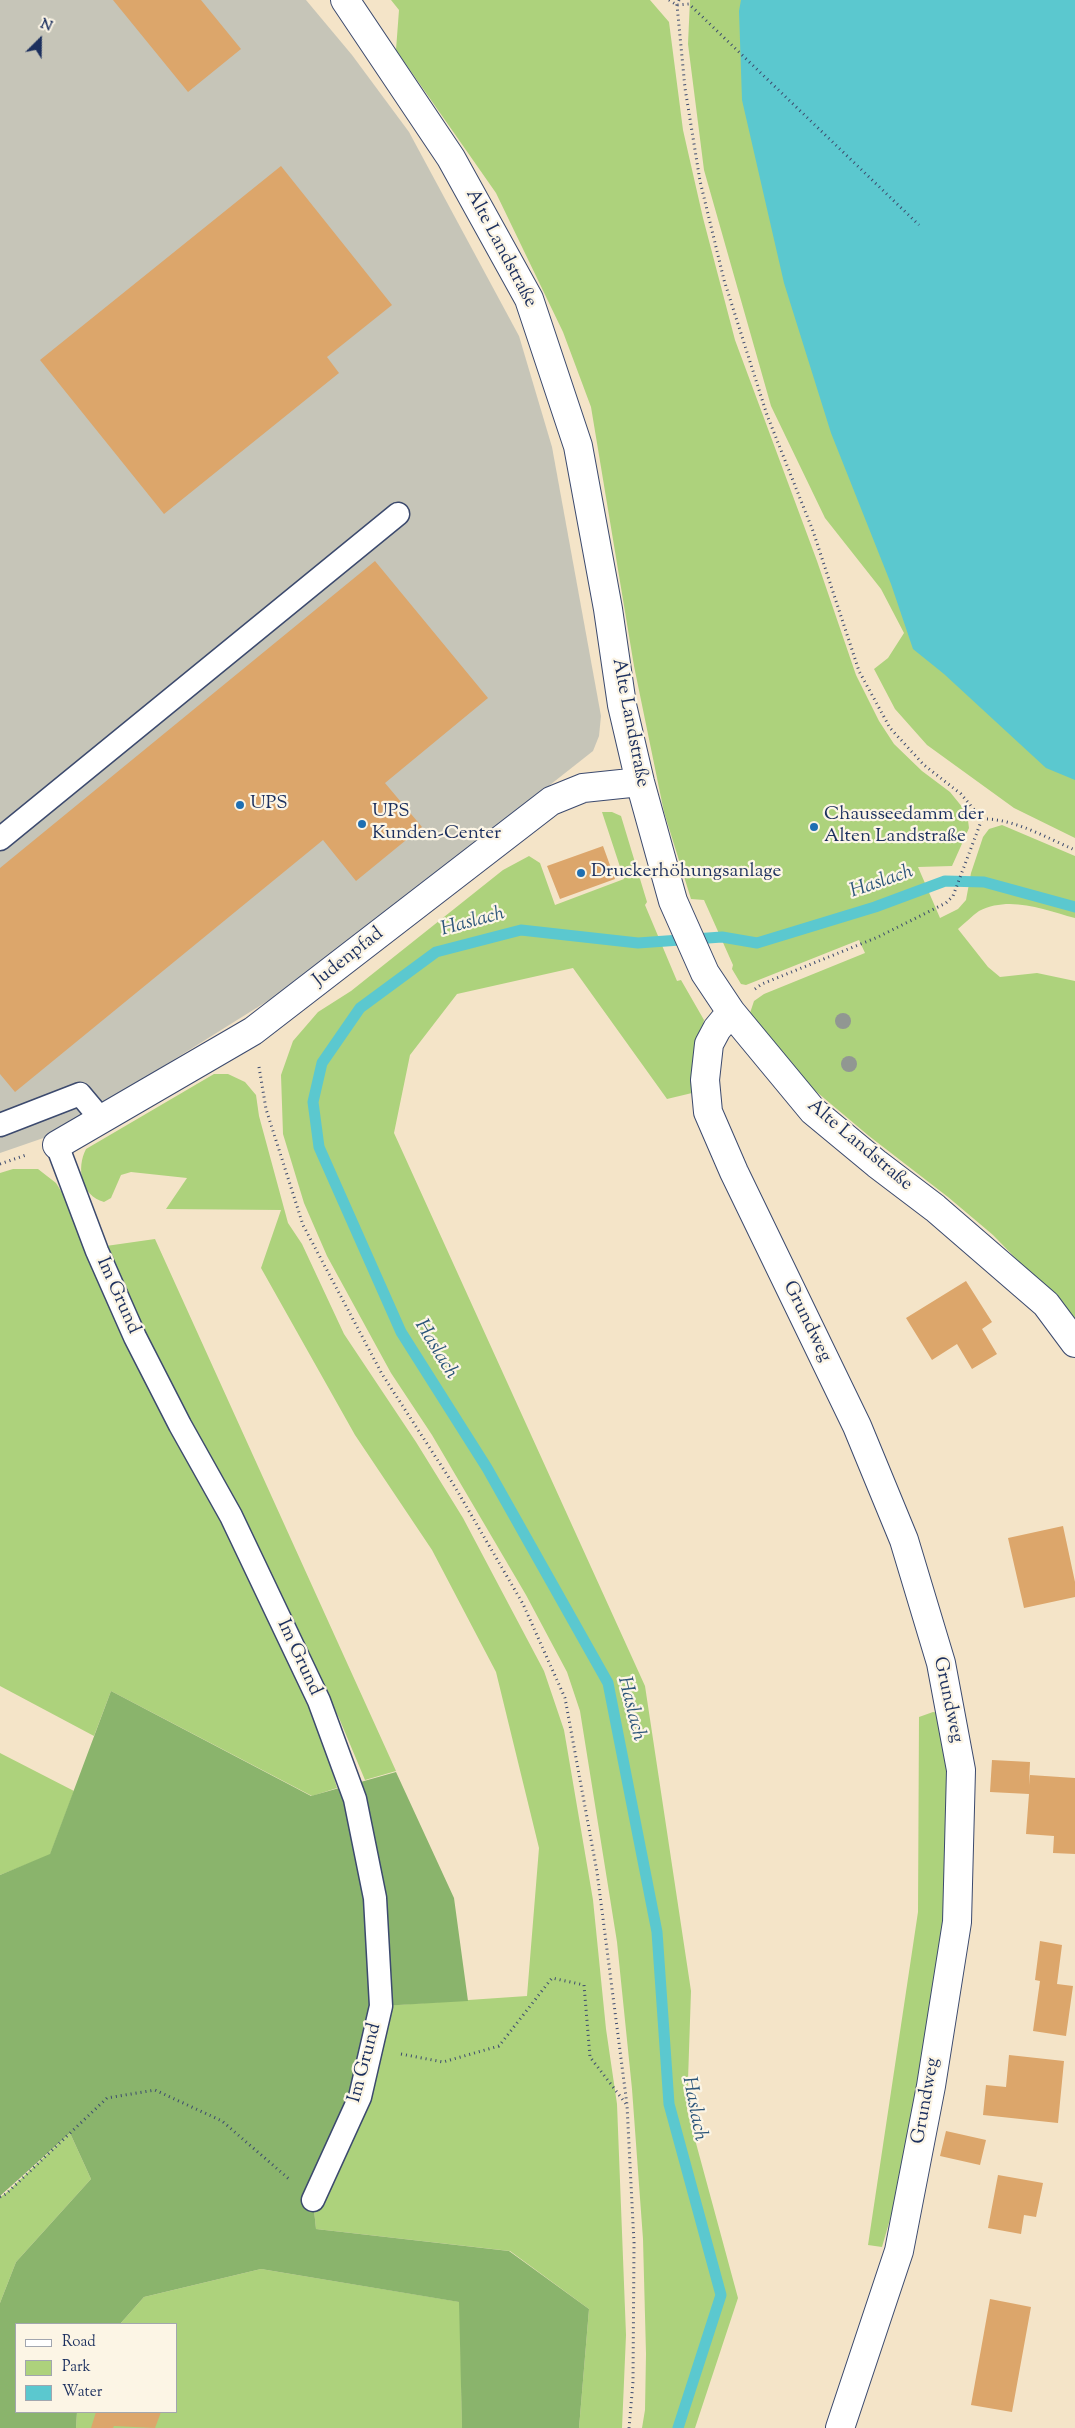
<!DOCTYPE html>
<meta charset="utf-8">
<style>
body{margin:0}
#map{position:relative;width:1075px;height:2428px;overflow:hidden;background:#f4e4c8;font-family:"Sorts Mill Goudy",serif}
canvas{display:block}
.legend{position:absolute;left:15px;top:2323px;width:162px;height:90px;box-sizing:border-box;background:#fcf5e5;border:1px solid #a2a6af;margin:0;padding:6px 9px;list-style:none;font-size:15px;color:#1b2f5e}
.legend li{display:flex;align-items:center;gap:10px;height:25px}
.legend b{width:25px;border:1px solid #a2a6af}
.north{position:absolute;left:15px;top:15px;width:50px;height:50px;-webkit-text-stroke:4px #fcf5e5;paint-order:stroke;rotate:23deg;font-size:14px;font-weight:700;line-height:20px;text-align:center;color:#1b2f5e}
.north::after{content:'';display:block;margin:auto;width:18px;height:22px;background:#1b2f5e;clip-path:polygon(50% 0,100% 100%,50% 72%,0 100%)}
</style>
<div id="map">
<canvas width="1075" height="2428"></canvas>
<ul class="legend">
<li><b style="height:6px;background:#fff"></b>Road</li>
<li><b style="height:14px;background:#add27c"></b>Park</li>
<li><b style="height:14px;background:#5bc8cf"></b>Water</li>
</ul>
<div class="north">N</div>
</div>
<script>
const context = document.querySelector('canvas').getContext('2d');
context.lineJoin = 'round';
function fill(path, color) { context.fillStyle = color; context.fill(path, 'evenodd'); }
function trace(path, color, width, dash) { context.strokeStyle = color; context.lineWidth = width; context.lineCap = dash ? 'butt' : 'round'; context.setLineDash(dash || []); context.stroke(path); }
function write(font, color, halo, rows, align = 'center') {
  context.font = font + ' "Sorts Mill Goudy",serif'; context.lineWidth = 4.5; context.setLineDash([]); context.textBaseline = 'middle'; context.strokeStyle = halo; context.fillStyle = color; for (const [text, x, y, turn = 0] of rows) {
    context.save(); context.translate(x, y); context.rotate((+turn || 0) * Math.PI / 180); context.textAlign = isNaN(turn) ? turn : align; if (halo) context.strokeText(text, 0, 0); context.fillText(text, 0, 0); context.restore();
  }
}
fill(new Path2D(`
 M 0,0 L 306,0 L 352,55 L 409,132 L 519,336 L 552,447 L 601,716 L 599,736 L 593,751 L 309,975 L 55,1134 L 0,1153 Z`), '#c6c5b8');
fill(new Path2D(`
 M 391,0 L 650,0 L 669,22 L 683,130 L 703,218 L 735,340 L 817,561 L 856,675 L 879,721 L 894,744 L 922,771 L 950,792 L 967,813 L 969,828 L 952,866 L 918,867 L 940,918 L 958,909 L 966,900 L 971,873 L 983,837 L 989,829 L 1002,825 L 1075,856 L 1075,918 C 1045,910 1010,895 979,911 C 972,916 965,923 958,929 L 988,967 L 1000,977 L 1037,973 L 1075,981 L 1075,1319 L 993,1235 L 948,1197 L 869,1136 L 806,1083 L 750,1013 L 754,1001 L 764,994 L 865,953 L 859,940 L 746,985 L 741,984 L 732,969 L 733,965 L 704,900 L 691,899 L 664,812 L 634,666 L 591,407 L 563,332 L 496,193 L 396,50 L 399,10 Z
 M 690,0 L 1075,0 L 1075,838 L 1014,808 L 927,745 L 895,709 L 874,669 L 888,658 L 904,633 L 881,589 L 825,518 L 771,406 L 704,170 L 688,44 Z
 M 602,812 L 612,812 L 621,816 L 647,902 L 645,905 L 677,981 L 681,980 L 704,1020 L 694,1070 L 692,1093 L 667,1099 L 573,968 L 457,994 L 410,1055 L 394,1133 L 645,1686 L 691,1991 L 687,2110 L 738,2298 L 695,2428 L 642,2428 L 645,2410 L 646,2354 L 643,2239 L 632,2089 L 617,1942 L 580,1711 L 567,1672 L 526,1595 L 432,1435 L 391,1373 L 327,1256 L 304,1203 L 283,1134 L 281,1075 L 293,1041 L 318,1012 L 351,991 L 503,870 L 529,856 L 540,863 L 555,905 L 624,879 Z
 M 214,1074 L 228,1074 L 245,1082 L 256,1095 L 259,1116 L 288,1223 L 302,1244 L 344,1334 L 416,1442 L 463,1518 L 544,1671 L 564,1730 L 593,1900 L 606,2029 L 617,2104 L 626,2335 L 622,2428 L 579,2428 L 589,2309 L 510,2251 L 316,2229 L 313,2200 L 381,2006 L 527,1996 L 539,1848 L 496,1672 L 432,1550 L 355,1435 L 261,1268 L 281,1210 L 166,1209 L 187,1178 L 131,1172 L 121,1175 L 111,1198 L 104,1202 C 81,1196 76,1168 86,1149 Z
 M 13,1169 L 38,1169 L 56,1183 L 66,1199 L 304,1691 L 323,1739 L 337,1788 L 312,1796 L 111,1691 L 94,1736 L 0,1686 L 0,1173 Z
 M 155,1239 L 396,1771 L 365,1780 L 339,1718 L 306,1652 L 142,1331 L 106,1246 Z
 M 933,1712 L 940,1713 L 950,1784 L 943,1932 L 901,2181 L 882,2247 L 868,2245 L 918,1912 L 919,1717 Z
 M 0,1753 L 74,1791 L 50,1855 L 0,1875 Z
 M 70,2133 L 91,2179 L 16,2262 L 0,2303 L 0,2197 L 6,2193 Z
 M 261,2269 L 460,2302 L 462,2428 L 76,2428 L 77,2412 L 176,2412 L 176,2324 L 120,2324 L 144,2297 Z`), '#add27c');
fill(new Path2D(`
 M 111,1691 L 311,1796 L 396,1772 L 454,1898 L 468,2001 L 381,2006 L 313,2200 L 316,2229 L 509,2251 L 589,2309 L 579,2428 L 462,2428 L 459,2302 L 261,2269 L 144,2297 L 120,2324 L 16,2324 L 16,2412 L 77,2412 L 76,2428 L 0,2428 L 0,2303 L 16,2262 L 91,2179 L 70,2133 L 0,2196 L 0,1875 L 50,1854 Z`), '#8ab46c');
fill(new Path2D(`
 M 741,0 L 1075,0 L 1075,780 L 1046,768 L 944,674 L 913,649 L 891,584 L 831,433 L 784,283 L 742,100 L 739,11 Z`), '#5bc8cf');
trace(new Path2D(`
 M 678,2428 L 721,2295 L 669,2104 L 657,1932 L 608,1683 L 487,1468 L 401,1332 L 319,1147 L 313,1102 L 322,1063 L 360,1008 L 436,952 L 521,930 L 638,943 L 722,937 L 757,943 L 875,907 L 945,881 L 984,882 L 1075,907`), '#5bc8cf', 11);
fill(new Path2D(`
 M 113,0 L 201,0 L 241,49 L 188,92 Z
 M 281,166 L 392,305 L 327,357 L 339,373 L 164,514 L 40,360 Z
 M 375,561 L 488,698 L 385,783 L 422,827 L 356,881 L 323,840 L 15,1092 L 0,1074 L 0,868 Z
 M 603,846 L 615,879 L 560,899 L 547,866 Z
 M 966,1281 L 992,1322 L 982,1329 L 997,1354 L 972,1369 L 957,1344 L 932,1360 L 906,1318 Z
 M 1063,1526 L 1075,1582 L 1075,1597 L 1024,1608 L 1008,1538 Z
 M 992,1760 L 1030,1762 L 1029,1785 L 1030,1775 L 1075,1778 L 1075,1854 L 1053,1853 L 1054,1836 L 1026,1834 L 1029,1794 L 990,1792 Z
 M 1040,1941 L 1062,1945 L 1057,1984 L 1073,1986 L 1066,2036 L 1033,2031 L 1040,1981 L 1035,1980 Z
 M 1009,2055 L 1064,2061 L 1058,2123 L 983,2115 L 986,2085 L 1006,2087 Z
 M 946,2131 L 986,2140 L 980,2165 L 940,2156 Z
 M 998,2175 L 1043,2183 L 1036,2217 L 1024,2215 L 1021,2234 L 988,2228 Z
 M 990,2299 L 1031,2307 L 1012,2412 L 971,2405 Z
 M 96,2412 L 161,2412 L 155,2428 L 114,2426 L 113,2428 L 91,2428 Z`), '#dca66b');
const lane = new Path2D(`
 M 0,839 L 398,514
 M 0,1125 L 80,1094 L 101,1119
 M 57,1145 L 97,1251 L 135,1337 L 180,1425 L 231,1516 L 319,1701 L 355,1799 L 375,1898 L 381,2006 L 360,2097 L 313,2200`);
const street = new Path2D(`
 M 345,0 L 451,158 L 529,299 L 578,446 L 608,609 L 622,705 L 640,782 L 673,901 L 705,973 L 731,1012 L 813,1111 L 877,1164 L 935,1208 L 1046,1304 L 1075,1343
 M 731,1012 L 717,1029 L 709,1044 L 705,1080 L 708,1112 L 734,1172 L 857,1426 L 904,1540 L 941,1663 L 961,1770 L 957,1922 L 931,2086 L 899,2251 L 840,2428
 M 57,1145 L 253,1031 L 551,801 L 583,788 L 640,782`);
trace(lane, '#3c4a6e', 25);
trace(street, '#3c4a6e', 30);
trace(new Path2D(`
 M 669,0 L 677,5 L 689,4 L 919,225
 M 679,0 L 677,5 L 685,88 L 700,181 L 724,280 L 767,415 L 813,531 L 859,671 L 890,728 L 924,765 L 961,794 L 982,819
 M 982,819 C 1013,818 1047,838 1075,850
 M 755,989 L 762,984 L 878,937 L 946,903 L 953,896 L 982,819
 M 259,1067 L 266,1109 L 303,1225 L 382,1374 L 455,1487 L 523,1604 L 565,1698 L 597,1872 L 627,2105 L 634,2243 L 633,2382 L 629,2428
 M 0,1164 L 26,1155
 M 401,2054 L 443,2062 L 499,2046 L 552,1978 L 584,1985 L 590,2057 L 626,2104
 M 0,2197 L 6,2194 L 107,2098 L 155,2090 L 222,2121 L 289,2179`), '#3c4a6e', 3, [1, 4]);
trace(lane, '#fff', 22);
trace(street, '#fff', 28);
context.fillStyle = '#919792';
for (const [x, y] of [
 [843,1021],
 [849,1064]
]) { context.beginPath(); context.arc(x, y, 8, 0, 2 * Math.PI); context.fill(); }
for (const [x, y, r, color] of [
 [240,805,5,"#1f6fb2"],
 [362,824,5,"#1f6fb2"],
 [814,827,5,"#1f6fb2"],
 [581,873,5,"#1f6fb2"]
]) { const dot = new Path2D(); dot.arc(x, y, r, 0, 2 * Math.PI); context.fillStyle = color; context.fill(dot); trace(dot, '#fcf5e5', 2); }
write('19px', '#1b2f5e', '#fcf5e5', [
 ["Alte Landstraße",500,249,62],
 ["Alte Landstraße",629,723,79],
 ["Judenpfad",349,958,-38],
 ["Alte Landstraße",859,1146,40],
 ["Im Grund",117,1296,66],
 ["Grundweg",806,1322,64],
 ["Im Grund",298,1658,65],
 ["Grundweg",947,1700,78],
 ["Im Grund",366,2063,-75],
 ["Grundweg",927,2101,-80]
]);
write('19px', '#1b2f5e', '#fcf5e5', [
 ["UPS",250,805],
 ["UPS",372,813],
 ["Kunden-Center",372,835],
 ["Chausseedamm der",824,816],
 ["Alten Landstraße",824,838],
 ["Druckerhöhungsanlage",591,873]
], 'left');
write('italic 20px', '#2b557a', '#fcf5e5', [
 ["Haslach",882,883,-19],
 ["Haslach",473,923,-15],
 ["Haslach",435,1350,59],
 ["Haslach",630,1709,76],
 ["Haslach",693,2109,79]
]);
</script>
